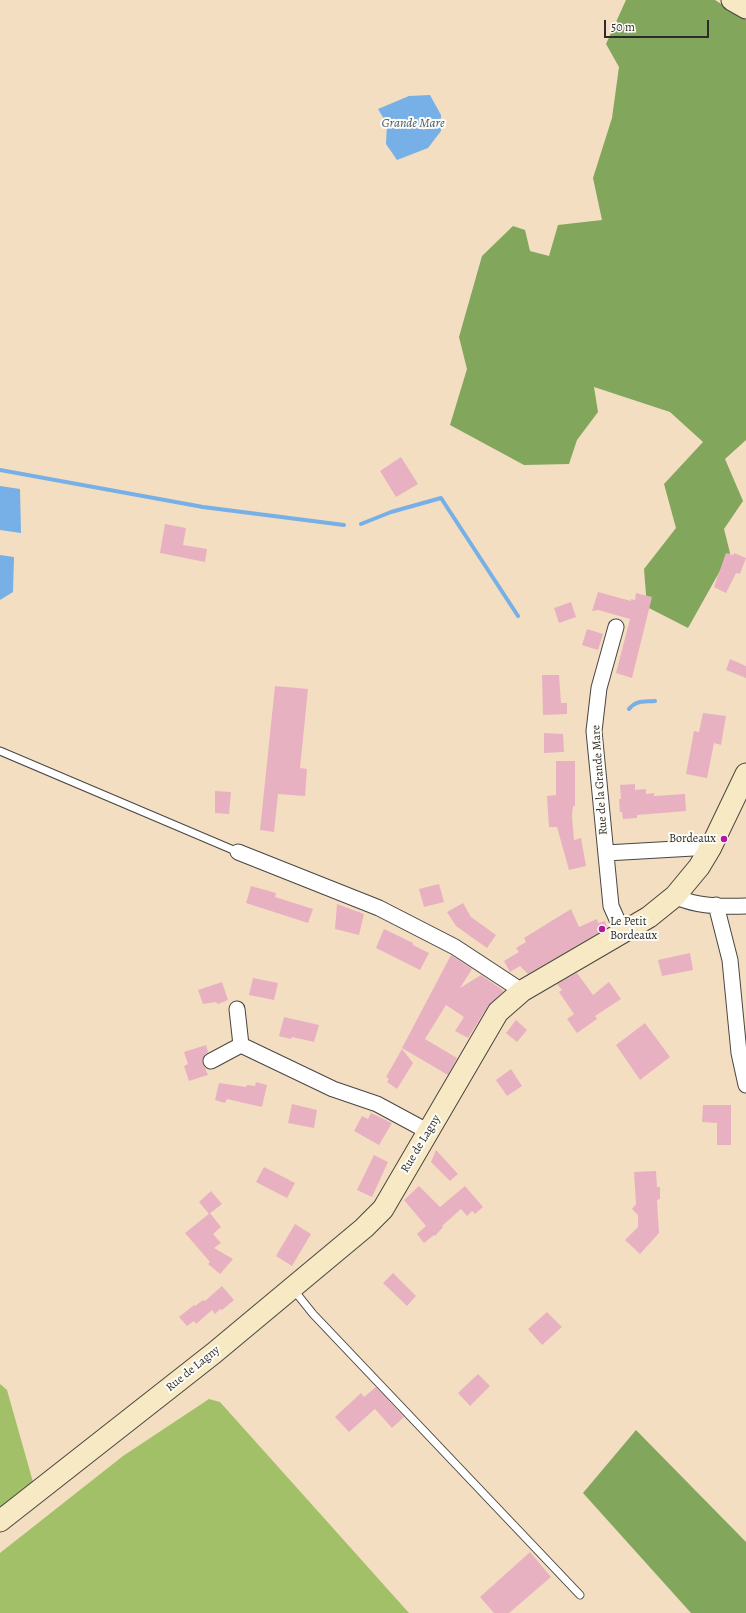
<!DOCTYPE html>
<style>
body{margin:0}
#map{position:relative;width:746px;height:1613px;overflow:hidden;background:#f3dec1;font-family:Alegreya,serif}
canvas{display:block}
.scale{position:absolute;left:604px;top:20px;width:105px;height:18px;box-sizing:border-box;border:2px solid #2b2b2b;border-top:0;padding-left:5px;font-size:12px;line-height:14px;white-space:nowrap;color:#2b2b2b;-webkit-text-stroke:3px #fdfcf7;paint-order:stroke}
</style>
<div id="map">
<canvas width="746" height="1613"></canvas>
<div class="scale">50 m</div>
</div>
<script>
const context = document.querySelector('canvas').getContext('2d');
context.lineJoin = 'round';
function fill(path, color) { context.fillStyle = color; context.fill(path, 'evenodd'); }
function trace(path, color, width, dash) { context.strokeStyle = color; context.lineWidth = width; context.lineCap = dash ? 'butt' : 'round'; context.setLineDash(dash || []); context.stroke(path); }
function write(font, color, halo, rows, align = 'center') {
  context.font = font + ' Alegreya,serif'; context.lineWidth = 4; context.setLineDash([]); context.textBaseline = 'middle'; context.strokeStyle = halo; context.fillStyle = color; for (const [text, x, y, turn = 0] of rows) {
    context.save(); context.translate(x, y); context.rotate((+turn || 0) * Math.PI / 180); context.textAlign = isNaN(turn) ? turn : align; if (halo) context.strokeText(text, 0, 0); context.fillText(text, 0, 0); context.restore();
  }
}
fill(new Path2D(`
 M 0,1384 L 7,1390 L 33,1482 L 0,1509 Z
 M 209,1399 L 220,1402 L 409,1613 L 0,1613 L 0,1553 L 123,1456 Z`), '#a2c068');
fill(new Path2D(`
 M 626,0 L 715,0 L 746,20 L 746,440 L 725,459 L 743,501 L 724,529 L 730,553 L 688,628 L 647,607 L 644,569 L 676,528 L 664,484 L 703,442 L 670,412 L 594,387 L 598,412 L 577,440 L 569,464 L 524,465 L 450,425 L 467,369 L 459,337 L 482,256 L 513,226 L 525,230 L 530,251 L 549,256 L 558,225 L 602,220 L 593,178 L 612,118 L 619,67 L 606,44 Z
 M 636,1430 L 746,1542 L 746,1613 L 691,1613 L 583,1493 Z`), '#81a65c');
fill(new Path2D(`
 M 430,95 L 441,115 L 441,131 L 428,148 L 397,160 L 386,144 L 387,124 L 378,109 L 409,96 Z
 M 0,486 L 20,489 L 21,533 L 0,530 Z
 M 0,555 L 14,557 L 13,592 L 0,600 Z`), '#76b0e7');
trace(new Path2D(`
 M 0,470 L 203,507 L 344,525
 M 361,524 L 391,512 L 441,498 L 518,616
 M 629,709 C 636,700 644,702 655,701`), '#76b0e7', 4);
fill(new Path2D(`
 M 401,457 L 418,484 L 396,497 L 380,471 Z
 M 165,524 L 186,528 L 183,545 L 207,549 L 205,562 L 160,553 Z
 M 726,553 L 733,555 L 734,553 L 746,558 L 740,574 L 736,573 L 726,593 L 714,587 Z
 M 598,592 L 631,601 L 631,599 L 635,600 L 636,593 L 652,597 L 632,678 L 616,673 L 630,619 L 598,610 L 592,611 Z
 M 571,602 L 576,617 L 559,623 L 554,608 Z
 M 587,629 L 603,634 L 598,650 L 582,645 Z
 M 730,659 L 746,666 L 746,678 L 726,670 Z
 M 542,675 L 559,675 L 561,703 L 567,703 L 567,714 L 543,715 Z
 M 275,686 L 308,689 L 300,768 L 307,769 L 305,796 L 278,794 L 274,832 L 260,830 Z
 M 703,713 L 726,716 L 721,745 L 714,743 L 707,778 L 686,774 L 694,731 L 699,732 Z
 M 544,733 L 563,734 L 564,752 L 544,753 Z
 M 556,761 L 575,761 L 575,806 L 573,806 L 572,816 L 574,840 L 581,838 L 586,866 L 569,870 L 557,827 L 549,827 L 547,796 L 556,795 Z
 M 635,784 L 635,790 L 646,789 L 646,794 L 654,793 L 654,796 L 685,794 L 686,811 L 637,815 L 637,818 L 623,819 L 622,812 L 620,812 L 619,799 L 621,799 L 620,785 Z
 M 215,791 L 231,792 L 229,814 L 215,813 Z
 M 439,884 L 444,902 L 424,907 L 419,889 Z
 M 251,886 L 276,893 L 275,897 L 313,909 L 308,923 L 246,903 Z
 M 463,903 L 471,917 L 496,935 L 487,948 L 456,926 L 447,912 Z
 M 337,904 L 364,914 L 359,935 L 335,929 Z
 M 571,909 L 579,927 L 597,919 L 598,923 L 605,921 L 607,928 L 528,974 L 520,966 L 510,972 L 504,961 L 519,952 L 516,948 L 526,942 L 524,938 Z
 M 384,929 L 413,943 L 413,945 L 429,953 L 420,970 L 376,948 Z
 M 690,953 L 693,970 L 662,976 L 658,960 Z
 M 451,955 L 472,969 L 460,988 L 481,975 L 504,991 L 488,1006 L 468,1038 L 455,1031 L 464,1017 L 446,1005 L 425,1039 L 457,1058 L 448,1075 L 402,1048 Z
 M 577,973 L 593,995 L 609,982 L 621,999 L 595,1016 L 597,1019 L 577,1033 L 567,1019 L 574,1014 L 559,992 L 562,990 L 557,984 Z
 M 253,978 L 278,983 L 274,1000 L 249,995 Z
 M 222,982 L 228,1000 L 218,1004 L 216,1002 L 203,1004 L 198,990 Z
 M 284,1017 L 319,1025 L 314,1042 L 292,1037 L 291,1039 L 279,1036 Z
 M 516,1020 L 527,1030 L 517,1042 L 506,1033 Z
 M 645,1023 L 670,1057 L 640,1080 L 616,1045 Z
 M 206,1045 L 208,1052 L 204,1056 L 202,1061 L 208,1075 L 189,1081 L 184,1066 L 188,1064 L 184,1052 Z
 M 402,1049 L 413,1063 L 397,1089 L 387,1082 L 389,1079 L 386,1077 Z
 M 511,1069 L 522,1086 L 507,1096 L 496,1080 Z
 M 256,1082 L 267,1085 L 262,1107 L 227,1099 L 225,1103 L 215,1100 L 219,1083 L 246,1087 L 247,1085 L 255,1086 Z
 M 292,1104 L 317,1110 L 314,1128 L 288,1123 Z
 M 703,1105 L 731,1105 L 731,1145 L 717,1145 L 717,1123 L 702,1122 Z
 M 371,1113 L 392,1123 L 379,1145 L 354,1131 L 362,1116 L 368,1119 Z
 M 436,1150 L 458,1174 L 450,1181 L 431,1162 Z
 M 374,1155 L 388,1162 L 372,1197 L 357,1190 Z
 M 264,1167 L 295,1183 L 287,1198 L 256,1182 Z
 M 656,1171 L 657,1187 L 660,1187 L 660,1199 L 657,1200 L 659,1233 L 640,1254 L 625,1240 L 638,1227 L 638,1215 L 632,1209 L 636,1204 L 634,1172 Z
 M 419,1186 L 440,1207 L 465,1186 L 483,1207 L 475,1214 L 472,1211 L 467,1216 L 461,1209 L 442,1226 L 443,1227 L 435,1236 L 434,1235 L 424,1243 L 417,1234 L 426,1226 L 404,1200 Z
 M 211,1191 L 222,1204 L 209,1214 L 199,1202 Z
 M 210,1213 L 221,1227 L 213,1234 L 221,1243 L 214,1248 L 233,1259 L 220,1274 L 208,1264 L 210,1262 L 185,1233 Z
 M 295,1224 L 311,1234 L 292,1266 L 276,1256 Z
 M 393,1273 L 416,1296 L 407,1306 L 383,1283 Z
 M 222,1286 L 234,1300 L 222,1310 L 220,1309 L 215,1314 L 212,1310 L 196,1324 L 194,1321 L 187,1326 L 179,1317 L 194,1305 L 195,1306 L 203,1300 L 205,1301 Z
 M 547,1312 L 562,1327 L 542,1345 L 528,1329 Z
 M 478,1374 L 490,1386 L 470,1406 L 458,1393 Z
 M 376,1387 L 404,1417 L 392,1428 L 375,1409 L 349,1432 L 335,1417 L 361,1393 L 364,1397 Z
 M 530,1552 L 551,1577 L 509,1613 L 494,1613 L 480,1597 Z`), '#e8b1c2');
const lane = new Path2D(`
 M 0,751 L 238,852
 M 293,1289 L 313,1314 L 580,1595`);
const street = new Path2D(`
 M 616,627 L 599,688 L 594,731 L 611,906 L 623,933
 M 238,852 L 379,908 L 455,947 L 522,991
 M 606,853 L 711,847
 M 675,896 C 695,907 724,907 746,906
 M 716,905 L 730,960 L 739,1053 L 746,1085
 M 241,1045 L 333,1089 L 377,1104 L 429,1132
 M 211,1061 L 241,1045 L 237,1009`);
const secondary = new Path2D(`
 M 732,0 L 746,8
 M 0,1521 L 214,1353 L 364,1228 L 383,1209 L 498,1012 L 522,991 L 649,917 L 675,896 L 699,867 L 711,847 L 746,774`);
trace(lane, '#494642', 9);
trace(street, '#494642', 17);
trace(secondary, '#494642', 23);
trace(lane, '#fff', 7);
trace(street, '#fff', 15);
trace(secondary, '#f7e9c3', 21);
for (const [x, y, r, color] of [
 [724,839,4,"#b5179e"],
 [602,929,4,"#b5179e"]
]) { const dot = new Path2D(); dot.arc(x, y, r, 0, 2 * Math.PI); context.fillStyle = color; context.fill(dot); trace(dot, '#fdfcf7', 1.5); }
write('12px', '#2b2b2b', '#fdfcf7', [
 ["Rue de la Grande Mare",600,780,-94],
 ["Rue de Lagny",421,1144,-59],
 ["Rue de Lagny",193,1369,-39]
]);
write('12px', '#2b2b2b', '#fdfcf7', [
 ["Bordeaux",716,839],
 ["Le Petit",610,922,"left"],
 ["Bordeaux",610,936,"left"]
], 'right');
write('italic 13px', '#455a6d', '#fdfcf7', [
 ["Grande Mare",413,124]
]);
</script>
